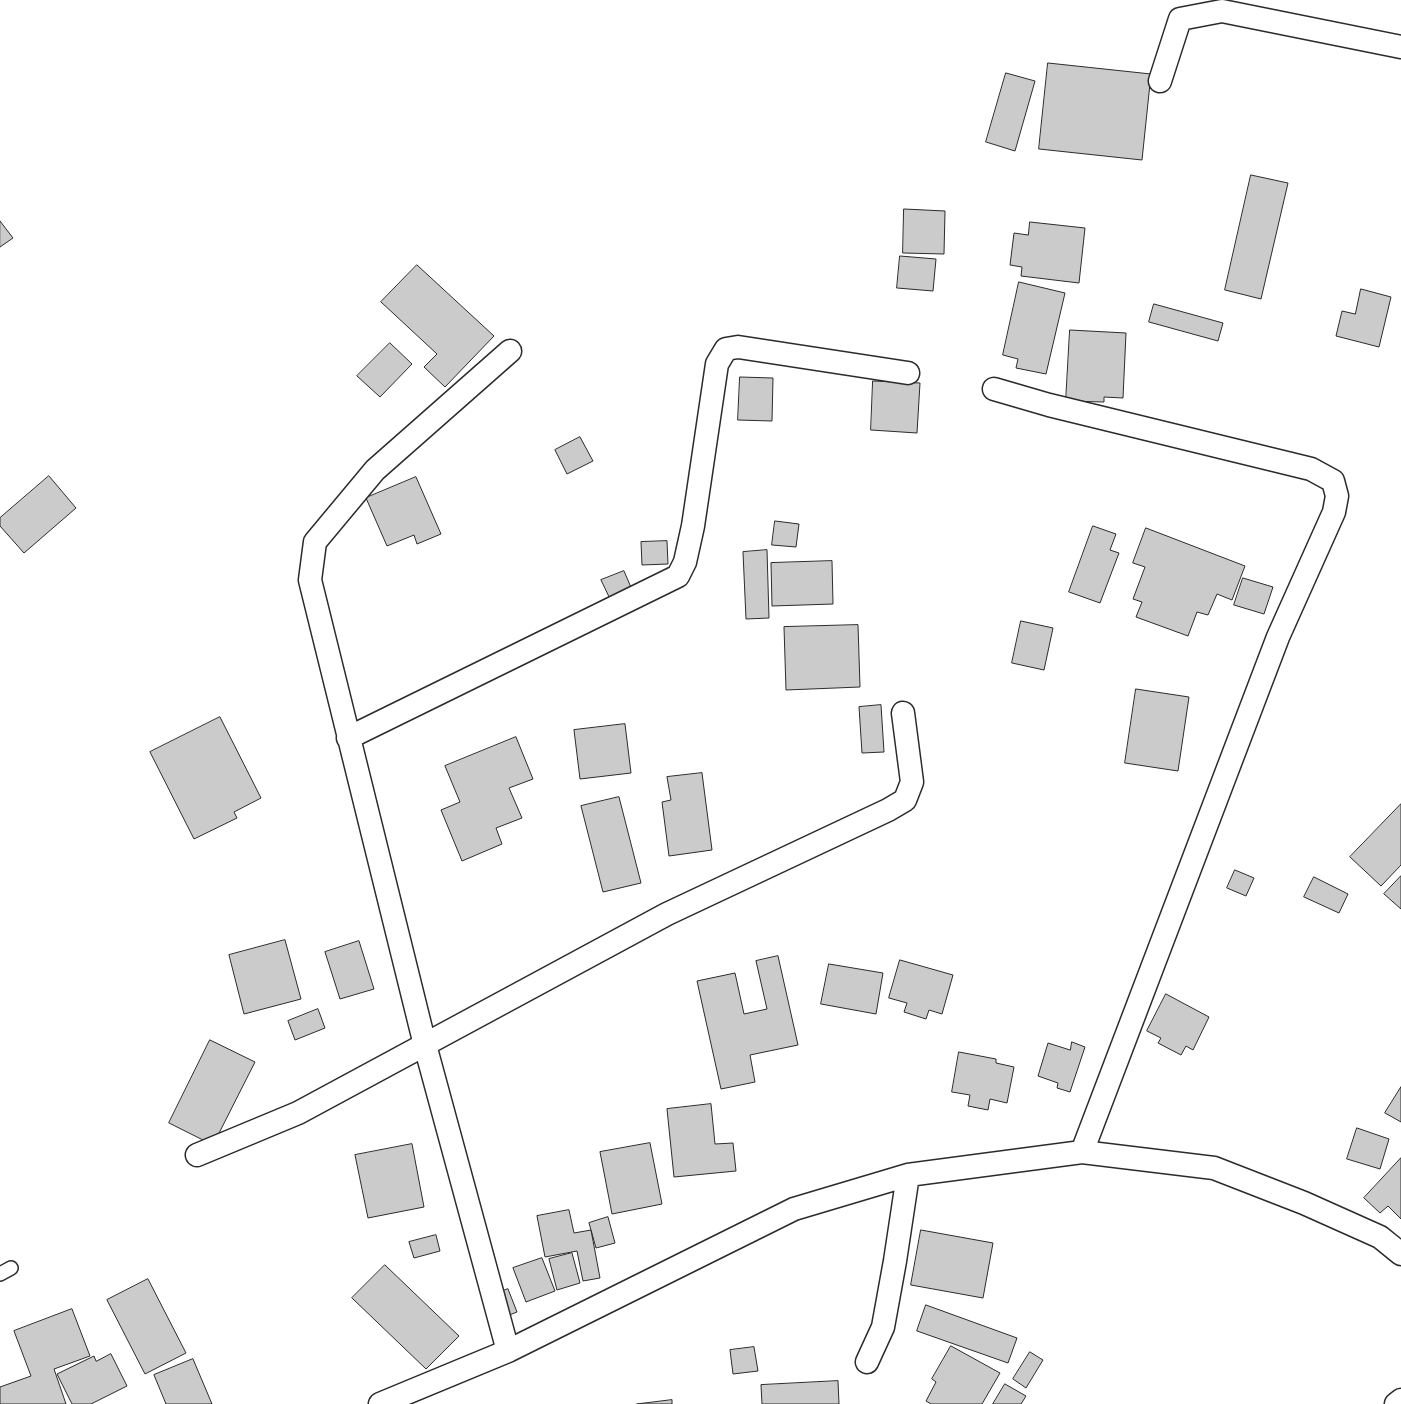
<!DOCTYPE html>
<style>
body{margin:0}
canvas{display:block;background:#fff}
</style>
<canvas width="1401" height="1404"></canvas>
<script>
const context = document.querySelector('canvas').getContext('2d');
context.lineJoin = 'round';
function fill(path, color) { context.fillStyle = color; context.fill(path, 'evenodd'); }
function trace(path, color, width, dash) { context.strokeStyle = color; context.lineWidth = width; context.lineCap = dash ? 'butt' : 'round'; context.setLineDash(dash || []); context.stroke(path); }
const building = new Path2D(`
 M 1048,63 L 1151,74 L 1142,160 L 1039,149 Z
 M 1006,73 L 1035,81 L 1015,151 L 986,142 Z
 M 1251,175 L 1288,183 L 1261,299 L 1225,290 Z
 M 904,209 L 945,211 L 944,254 L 903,253 Z
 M 0,221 L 13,238 L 0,247 Z
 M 1030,222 L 1085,228 L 1079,283 L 1021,276 L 1022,267 L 1010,265 L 1014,233 L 1028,235 Z
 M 900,256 L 936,259 L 933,291 L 897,288 Z
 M 417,265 L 494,336 L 445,387 L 424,367 L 437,354 L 381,302 Z
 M 1019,282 L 1065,293 L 1046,374 L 1016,368 L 1018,359 L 1003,355 Z
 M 1361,289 L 1391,297 L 1379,347 L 1336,336 L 1342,311 L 1355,314 Z
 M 1154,304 L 1223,323 L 1218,341 L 1149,322 Z
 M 1070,330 L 1126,333 L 1123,398 L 1104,397 L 1104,402 L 1066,401 Z
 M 390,343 L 412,364 L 380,397 L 357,376 Z
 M 740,377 L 773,378 L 772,421 L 738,420 Z
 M 873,381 L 920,383 L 917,433 L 871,430 Z
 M 580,437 L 593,461 L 567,474 L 555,450 Z
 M 49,476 L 76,508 L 24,553 L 0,526 L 0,518 Z
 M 416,477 L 441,534 L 417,544 L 414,535 L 387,546 L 366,498 Z
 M 775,521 L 799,524 L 796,547 L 772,545 Z
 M 1093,526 L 1116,534 L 1110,550 L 1119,553 L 1100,603 L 1069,592 Z
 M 1146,528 L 1245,566 L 1232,600 L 1217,594 L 1208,615 L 1197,612 L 1188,636 L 1136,617 L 1142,602 L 1133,599 L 1145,567 L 1133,563 Z
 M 667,541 L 668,564 L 642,565 L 641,542 Z
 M 767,550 L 769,618 L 746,619 L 743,552 Z
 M 832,561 L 833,604 L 772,606 L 771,563 Z
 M 624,571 L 633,592 L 611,601 L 601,580 Z
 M 1243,578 L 1273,587 L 1264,614 L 1234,605 Z
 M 1021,621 L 1053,628 L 1044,670 L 1012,663 Z
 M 858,625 L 860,687 L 786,690 L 784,627 Z
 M 1136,689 L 1189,697 L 1178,771 L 1125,763 Z
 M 881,705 L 884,752 L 862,753 L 859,707 Z
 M 220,717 L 261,798 L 234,812 L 237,818 L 194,839 L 150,752 Z
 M 625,724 L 631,773 L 580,779 L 574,730 Z
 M 516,737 L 533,779 L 509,788 L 522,818 L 496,828 L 502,844 L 462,861 L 441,810 L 460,802 L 445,766 Z
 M 702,773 L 712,850 L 669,856 L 662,802 L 671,800 L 667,777 Z
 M 619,797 L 641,883 L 603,892 L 581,806 Z
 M 1401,804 L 1401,865 L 1381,886 L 1350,857 Z
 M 1235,870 L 1254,878 L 1246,896 L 1227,888 Z
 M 1401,876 L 1401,909 L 1384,894 Z
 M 1314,877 L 1348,894 L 1339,913 L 1304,897 Z
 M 285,940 L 301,999 L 244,1014 L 229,955 Z
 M 359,941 L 374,989 L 340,999 L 325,952 Z
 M 778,956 L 798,1045 L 750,1055 L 755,1082 L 721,1089 L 697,981 L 735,973 L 744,1014 L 767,1009 L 756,961 Z
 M 900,960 L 953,975 L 942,1014 L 929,1010 L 926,1019 L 904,1012 L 907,1003 L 889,998 Z
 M 829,964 L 883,973 L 876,1014 L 821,1004 Z
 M 1166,994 L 1209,1017 L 1193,1050 L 1186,1046 L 1181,1055 L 1158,1043 L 1161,1038 L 1147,1031 Z
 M 318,1009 L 325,1028 L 295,1040 L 288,1021 Z
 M 210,1040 L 255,1062 L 213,1145 L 169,1123 Z
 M 1072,1042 L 1085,1047 L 1070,1092 L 1057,1088 L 1058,1083 L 1038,1076 L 1048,1043 L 1070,1050 Z
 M 959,1052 L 996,1059 L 996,1063 L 1014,1067 L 1007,1103 L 990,1099 L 988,1110 L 968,1106 L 970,1095 L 952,1092 Z
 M 1401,1087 L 1401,1122 L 1385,1113 Z
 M 711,1104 L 715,1144 L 733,1143 L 736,1171 L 674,1177 L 667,1109 Z
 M 1357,1128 L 1389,1139 L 1380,1169 L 1347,1159 Z
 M 650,1143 L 662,1204 L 612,1214 L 600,1152 Z
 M 412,1144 L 424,1207 L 368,1218 L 355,1155 Z
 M 1401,1158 L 1401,1219 L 1388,1206 L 1380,1213 L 1364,1198 Z
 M 569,1210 L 574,1233 L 591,1230 L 600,1278 L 583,1281 L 577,1251 L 545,1257 L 537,1216 Z
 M 608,1217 L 615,1243 L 596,1248 L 589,1223 Z
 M 921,1230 L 993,1243 L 983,1298 L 911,1285 Z
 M 436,1235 L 440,1251 L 414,1258 L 409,1242 Z
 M 572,1253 L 580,1283 L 557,1290 L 549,1259 Z
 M 542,1258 L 555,1291 L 526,1302 L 513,1268 Z
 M 385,1265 L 459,1336 L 426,1369 L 352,1298 Z
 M 148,1279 L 186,1353 L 145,1374 L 107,1300 Z
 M 508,1289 L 517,1312 L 502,1318 L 493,1295 Z
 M 926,1305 L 1017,1338 L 1008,1363 L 917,1331 Z
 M 72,1309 L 90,1356 L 54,1369 L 66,1404 L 0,1404 L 0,1387 L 31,1376 L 14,1331 Z
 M 951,1346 L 1000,1373 L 982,1404 L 931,1404 L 926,1401 L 936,1382 L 932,1379 Z
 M 754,1347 L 758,1371 L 733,1374 L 730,1350 Z
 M 1030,1352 L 1043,1360 L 1026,1388 L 1013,1379 Z
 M 111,1354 L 127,1386 L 91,1404 L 72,1404 L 57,1374 L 94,1356 L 96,1361 Z
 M 193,1359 L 212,1404 L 166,1404 L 154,1375 Z
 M 838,1381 L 839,1404 L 762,1404 L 761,1385 Z
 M 1005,1384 L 1026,1396 L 1021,1404 L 993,1404 Z
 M 672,1400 L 672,1404 L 637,1404 Z`);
fill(building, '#cbcbcb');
trace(building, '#2b2b2b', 1);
const service = new Path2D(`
 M 0,1274 L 11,1268`);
const minor = new Path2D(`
 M 1160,81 L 1180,19 L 1222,11 L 1401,47
 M 994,389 L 1049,405 L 1311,469 L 1333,481 L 1337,496 L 1334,512 L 1278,637 L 1082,1152 L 1214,1168 L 1304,1203 L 1380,1237 L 1401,1254
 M 348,738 L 678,576 L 685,562 L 693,526 L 717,364 L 726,349 L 738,347 L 908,373
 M 197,1155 L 298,1113 L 667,914 L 888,810 L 905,800 L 912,782 L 903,713
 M 508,1351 L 425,1045 L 310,580 L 315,542 L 375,470 L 510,351
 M 867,1362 L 883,1327 L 895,1261 L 908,1175
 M 380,1404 L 508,1351 L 794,1209 L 908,1175 L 1082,1152
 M 1396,1404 L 1401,1400`);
trace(service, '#2b2b2b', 16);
trace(minor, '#2b2b2b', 25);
trace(service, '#fff', 13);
trace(minor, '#fff', 22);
</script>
